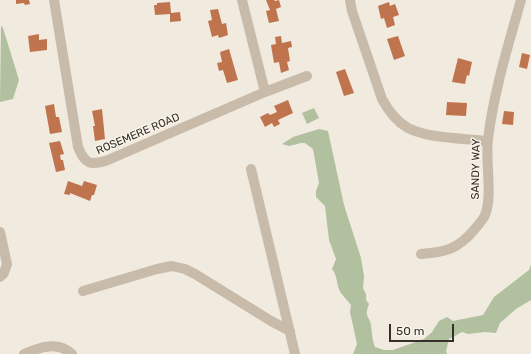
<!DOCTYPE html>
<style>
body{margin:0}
#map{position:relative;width:531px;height:354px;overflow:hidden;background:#f1eade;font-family:Rubik,sans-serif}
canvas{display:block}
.scale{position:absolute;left:389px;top:324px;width:65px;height:18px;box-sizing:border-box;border:2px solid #372f29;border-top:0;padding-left:5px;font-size:12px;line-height:14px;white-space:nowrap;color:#372f29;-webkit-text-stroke:3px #f9f4ea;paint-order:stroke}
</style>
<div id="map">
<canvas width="531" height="354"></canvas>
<div class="scale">50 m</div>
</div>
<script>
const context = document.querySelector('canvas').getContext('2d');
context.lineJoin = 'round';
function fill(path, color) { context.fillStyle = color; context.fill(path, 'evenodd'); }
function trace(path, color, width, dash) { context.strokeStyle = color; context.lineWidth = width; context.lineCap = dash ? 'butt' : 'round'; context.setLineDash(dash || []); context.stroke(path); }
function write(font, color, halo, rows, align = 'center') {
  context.font = font + ' Rubik,sans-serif'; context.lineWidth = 3; context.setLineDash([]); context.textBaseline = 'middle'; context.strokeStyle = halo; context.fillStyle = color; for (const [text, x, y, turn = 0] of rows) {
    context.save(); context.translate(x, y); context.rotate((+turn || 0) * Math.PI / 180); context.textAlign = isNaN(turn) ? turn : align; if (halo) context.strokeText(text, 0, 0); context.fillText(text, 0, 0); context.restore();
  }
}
fill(new Path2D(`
 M 1,26 L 3,28 L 19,80 L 13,99 L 0,102 Z
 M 314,108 L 319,118 L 307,124 L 302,113 Z
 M 319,129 L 328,131 L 344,205 L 361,258 L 364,276 L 363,288 L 366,294 L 366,300 L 369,304 C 364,317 369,315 371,325 C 372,333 372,339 375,347 L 384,350 L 393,350 L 424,339 L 432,332 L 439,321 L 447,317 L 453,321 L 483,315 L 494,297 L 529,270 L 531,265 L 531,300 L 516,309 L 500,323 L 496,333 L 485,332 L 468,334 L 462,332 L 449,339 L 446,351 L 447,354 L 353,354 L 357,344 L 350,312 L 351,305 C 348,301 343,296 341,293 C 336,286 338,276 332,269 L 336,259 L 329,240 L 325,206 L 316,197 L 316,191 L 319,183 L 313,149 L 305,143 L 301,143 L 289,146 L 282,144 L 293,137 Z`), '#b1c09f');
fill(new Path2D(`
 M 16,0 L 29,0 L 30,4 L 25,5 L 24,3 L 16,4 Z
 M 266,0 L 274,0 L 275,1 L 279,0 L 281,7 L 276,9 L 279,21 L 269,23 L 266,11 L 270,10 Z
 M 170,2 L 171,13 L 180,12 L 181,21 L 170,22 L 170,14 L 155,15 L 154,5 L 157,5 L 157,3 Z
 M 389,2 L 390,6 L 395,4 L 399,15 L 393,17 L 395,25 L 387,28 L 384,18 L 381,19 L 378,6 Z
 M 218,9 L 222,24 L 226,23 L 228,35 L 219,38 L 218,35 L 212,37 L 208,21 L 212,20 L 210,10 Z
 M 39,34 L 39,40 L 47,39 L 47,50 L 30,52 L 28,36 Z
 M 281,36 L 282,43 L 291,41 L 292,47 L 288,48 L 290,61 L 287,62 L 289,70 L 281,73 L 279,62 L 274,63 L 271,45 L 276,44 L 275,37 Z
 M 398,36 L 405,56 L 394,60 L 387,39 Z
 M 229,49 L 238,80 L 227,83 L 223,70 L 219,71 L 217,63 L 222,62 L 220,52 Z
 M 522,53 L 530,55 L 527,69 L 519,67 Z
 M 458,58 L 472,62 L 469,76 L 467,75 L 465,84 L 452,82 Z
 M 345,69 L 354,93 L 344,96 L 336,72 Z
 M 288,100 L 293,113 L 278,120 L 280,124 L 274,127 L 272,123 L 265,127 L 260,117 L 268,113 L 270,115 L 277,112 L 274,106 Z
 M 447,102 L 467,103 L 466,116 L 446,115 Z
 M 54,104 L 56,117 L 59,117 L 62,132 L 50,134 L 45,106 Z
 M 102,109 L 105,139 L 95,141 L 93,126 L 95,126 L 92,111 Z
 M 504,111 L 514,112 L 513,125 L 502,124 Z
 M 60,141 L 64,154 L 60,155 L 61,160 L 63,160 L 65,170 L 56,172 L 49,143 Z
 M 68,181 L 82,186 L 84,181 L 97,185 L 94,195 L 92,195 L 90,201 L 70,193 L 70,195 L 64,194 Z`), '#bf744e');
trace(new Path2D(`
 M 54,0 L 78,147 C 85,164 90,166 108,160 L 265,92 L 307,76
 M 242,0 L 265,92
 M 350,0 L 352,11 L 382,99 C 388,110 397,122 408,128 C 430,139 463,138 487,141
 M 251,169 L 295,354
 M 0,232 L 7,264 L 4,273 L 0,277
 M 421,254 C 446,252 458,249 474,230 C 478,225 483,220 485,215 C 493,196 485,160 488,139 C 494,91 508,46 521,0
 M 83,291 L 157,269 L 172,266 L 185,269 L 195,274 L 271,321 L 290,331
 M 24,354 C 40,347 58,341 72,354`), '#c9bbaa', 10);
write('11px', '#372f29', '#f9f4ea', [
 ["ROSEMERE ROAD",138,134,-23],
 ["SANDY WAY",476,169,-89]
]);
</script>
